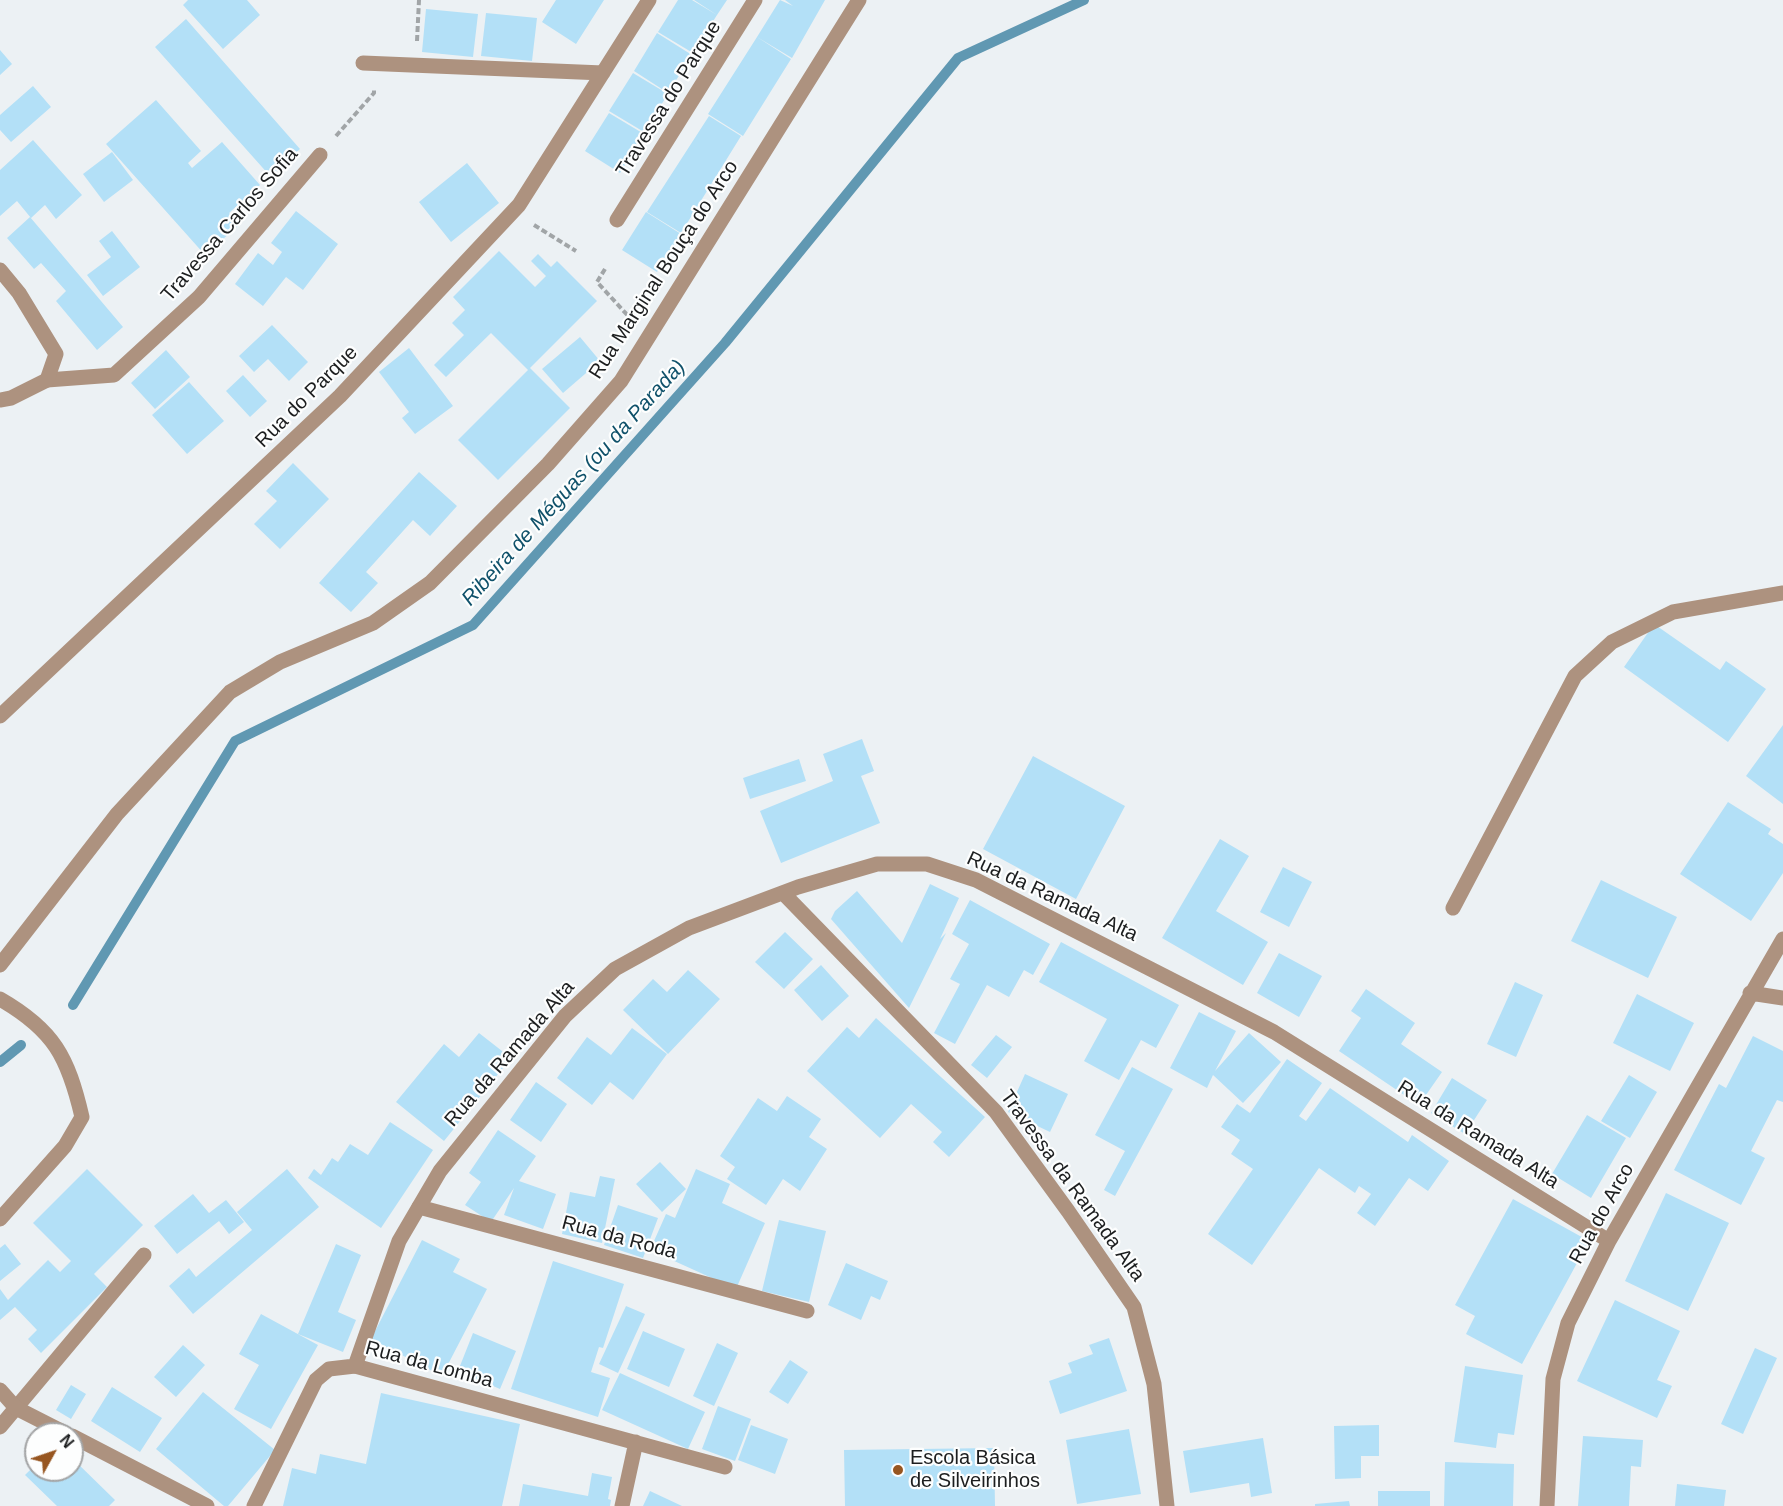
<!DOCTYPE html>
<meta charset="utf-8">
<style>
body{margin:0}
#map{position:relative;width:1783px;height:1506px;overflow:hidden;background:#ecf1f4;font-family:Arial,sans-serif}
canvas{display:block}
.north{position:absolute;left:24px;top:1422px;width:60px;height:60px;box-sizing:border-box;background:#fdfefe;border:2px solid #a3a4a5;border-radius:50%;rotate:50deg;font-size:16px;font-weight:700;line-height:24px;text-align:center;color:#1c1e1f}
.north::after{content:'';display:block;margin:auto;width:21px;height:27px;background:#975621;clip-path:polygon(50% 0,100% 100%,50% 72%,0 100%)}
</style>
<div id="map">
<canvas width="1783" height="1506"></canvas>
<div class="north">N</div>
</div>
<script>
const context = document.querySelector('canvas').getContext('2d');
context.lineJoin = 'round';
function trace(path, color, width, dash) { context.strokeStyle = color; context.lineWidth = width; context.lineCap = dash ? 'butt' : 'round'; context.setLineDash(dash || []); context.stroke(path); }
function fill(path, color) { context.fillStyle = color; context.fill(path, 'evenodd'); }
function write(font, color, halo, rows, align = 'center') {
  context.font = font + ' Arial,sans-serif'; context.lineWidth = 4.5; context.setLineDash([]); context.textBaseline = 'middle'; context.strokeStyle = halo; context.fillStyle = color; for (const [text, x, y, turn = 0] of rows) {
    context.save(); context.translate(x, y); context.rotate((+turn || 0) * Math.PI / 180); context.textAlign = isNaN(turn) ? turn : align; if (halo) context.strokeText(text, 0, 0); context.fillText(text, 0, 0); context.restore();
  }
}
trace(new Path2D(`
 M 73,1005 L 235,741 L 473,625 L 725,343 L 958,58 L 1084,0
 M 0,1062 L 21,1045`), '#6098b2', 10);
fill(new Path2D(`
 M 188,0 L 247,0 L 260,15 L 223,49 L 183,5 Z
 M 556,0 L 604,0 L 576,44 L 542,22 Z
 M 678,0 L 692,0 L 717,15 L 693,53 L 658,32 Z
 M 694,0 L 727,0 L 717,15 Z
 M 780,0 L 793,6 L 785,0 L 825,0 L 792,58 L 757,37 Z
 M 426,9 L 478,14 L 473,57 L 422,52 Z
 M 486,13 L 537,18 L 532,61 L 481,56 Z
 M 186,19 L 300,149 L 270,176 L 155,47 Z
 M 657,33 L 692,55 L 668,93 L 634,71 Z
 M 757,37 L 791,59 L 743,136 L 708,114 Z
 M 0,50 L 12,64 L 0,75 Z
 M 633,73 L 668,94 L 644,132 L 609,111 Z
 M 33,86 L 51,107 L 11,142 L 0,130 L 0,115 Z
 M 156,100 L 201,151 L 188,163 L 192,168 L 222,142 L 260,185 L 229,213 L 239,225 L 205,255 L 106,144 Z
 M 609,113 L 644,134 L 620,173 L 585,151 Z
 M 709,116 L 741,136 L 681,233 L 647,212 Z
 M 33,140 L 82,195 L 56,219 L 45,205 L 31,218 L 17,201 L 0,216 L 0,170 Z
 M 112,152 L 133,180 L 104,202 L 83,174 Z
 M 467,163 L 499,203 L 451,242 L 419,202 Z
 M 296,211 L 338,244 L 303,290 L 286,277 L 263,306 L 235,284 L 258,253 L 273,265 L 282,252 L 271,243 Z
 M 646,212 L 681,234 L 657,272 L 622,250 Z
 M 30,217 L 123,327 L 97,350 L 56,301 L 66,291 L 41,263 L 34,269 L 7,238 Z
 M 112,231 L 140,267 L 103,296 L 87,275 L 111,257 L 99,241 Z
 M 499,251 L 535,287 L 546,276 L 531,261 L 538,254 L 551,267 L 557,261 L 597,301 L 530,368 L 570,408 L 498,480 L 458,440 L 528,370 L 491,333 L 446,377 L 434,365 L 464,335 L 452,323 L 465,310 L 453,297 Z
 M 272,325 L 308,362 L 289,381 L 268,359 L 254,372 L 239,356 Z
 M 580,337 L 600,361 L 563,393 L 542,369 Z
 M 409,348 L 453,406 L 415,434 L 402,418 L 409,412 L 379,372 Z
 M 166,350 L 190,377 L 155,409 L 131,383 Z
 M 243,375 L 267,401 L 250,417 L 226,391 Z
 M 189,382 L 224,421 L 187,454 L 152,415 Z
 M 293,463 L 329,499 L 280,549 L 254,524 L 277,501 L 266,491 Z
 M 419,472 L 457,506 L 430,536 L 413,520 L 366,572 L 378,583 L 351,612 L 319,583 Z
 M 1654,624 L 1720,670 L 1726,661 L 1766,689 L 1728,742 L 1624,667 Z
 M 1783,725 L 1783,804 L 1746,776 Z
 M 862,739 L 874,771 L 861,776 L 880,823 L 781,863 L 760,811 L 833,781 L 823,754 Z
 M 1033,756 L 1125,806 L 1076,899 L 983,849 Z
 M 799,759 L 806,781 L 750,799 L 743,778 Z
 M 1728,802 L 1771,829 L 1768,834 L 1783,844 L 1783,873 L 1751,921 L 1680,874 Z
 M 1220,839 L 1249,856 L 1216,911 L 1268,942 L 1243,985 L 1162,938 Z
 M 1283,867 L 1312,882 L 1289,927 L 1260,912 Z
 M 1601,880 L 1677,917 L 1648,978 L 1571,941 Z
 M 930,884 L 959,898 L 940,939 L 946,933 L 909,1008 L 831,919 L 835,911 L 857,891 L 902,943 Z
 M 970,900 L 1050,944 L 1033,975 L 1024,970 L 1009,997 L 987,985 L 955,1044 L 934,1033 L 960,984 L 950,979 L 969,944 L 952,934 Z
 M 785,932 L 813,959 L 784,989 L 755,962 Z
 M 1061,942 L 1179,1005 L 1156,1048 L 1141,1040 L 1119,1080 L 1084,1061 L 1107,1019 L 1039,982 Z
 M 1279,953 L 1322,976 L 1299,1017 L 1257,993 Z
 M 821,965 L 849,996 L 822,1021 L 794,990 Z
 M 688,970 L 720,999 L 668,1054 L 623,1010 L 653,979 L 667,992 Z
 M 1515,982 L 1543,995 L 1516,1057 L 1487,1044 Z
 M 1366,989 L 1415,1023 L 1401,1044 L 1442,1072 L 1419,1105 L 1339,1051 L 1361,1018 L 1351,1011 Z
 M 1637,994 L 1694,1023 L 1670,1071 L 1613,1043 Z
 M 1199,1012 L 1236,1031 L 1215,1071 L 1249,1033 L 1281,1062 L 1243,1103 L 1213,1075 L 1207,1088 L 1170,1068 Z
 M 876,1018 L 985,1117 L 949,1157 L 933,1142 L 942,1132 L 911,1104 L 880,1138 L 807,1071 L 847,1027 L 859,1038 Z
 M 632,1028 L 667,1054 L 633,1100 L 610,1082 L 592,1105 L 557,1078 L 587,1037 L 611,1055 Z
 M 479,1033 L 511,1058 L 444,1141 L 396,1102 L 444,1044 L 459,1057 Z
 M 996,1035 L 1012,1047 L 987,1078 L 971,1065 Z
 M 1753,1036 L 1783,1051 L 1783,1102 L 1777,1100 L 1751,1151 L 1765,1158 L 1741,1205 L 1674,1170 L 1719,1084 L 1726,1088 Z
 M 1287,1059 L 1322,1083 L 1299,1116 L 1306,1121 L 1330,1088 L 1408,1142 L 1412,1135 L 1449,1161 L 1428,1191 L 1409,1178 L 1375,1226 L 1357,1213 L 1371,1194 L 1359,1186 L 1355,1193 L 1319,1168 L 1252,1265 L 1208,1234 L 1253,1169 L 1231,1154 L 1240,1140 L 1221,1127 L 1237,1104 L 1250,1113 Z
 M 1132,1067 L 1173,1089 L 1115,1196 L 1104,1190 L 1125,1151 L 1095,1135 Z
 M 1025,1074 L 1068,1094 L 1050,1132 L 1008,1112 Z
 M 1629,1075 L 1657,1092 L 1630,1138 L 1601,1121 Z
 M 1452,1078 L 1487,1100 L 1465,1134 L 1431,1113 Z
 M 536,1082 L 567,1104 L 541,1142 L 510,1120 Z
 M 787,1096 L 821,1119 L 809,1137 L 827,1149 L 800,1191 L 783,1179 L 766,1205 L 727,1179 L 735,1167 L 720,1156 L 758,1098 L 777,1111 Z
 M 1587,1115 L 1626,1138 L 1591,1198 L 1552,1174 Z
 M 390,1122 L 433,1150 L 381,1228 L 308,1178 L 314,1169 L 321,1175 L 332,1158 L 338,1162 L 350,1144 L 368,1155 Z
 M 498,1130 L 536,1156 L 519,1181 L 556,1194 L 543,1229 L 504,1215 L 514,1188 L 491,1222 L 465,1205 L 481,1182 L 469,1173 Z
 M 660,1162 L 686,1189 L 662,1212 L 636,1184 Z
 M 87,1169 L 143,1225 L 94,1274 L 107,1287 L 41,1353 L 28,1339 L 37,1330 L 15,1307 L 0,1320 L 0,1289 L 8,1300 L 48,1260 L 60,1272 L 71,1261 L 33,1223 Z
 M 287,1169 L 319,1207 L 193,1314 L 169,1286 L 189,1268 L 196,1277 L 252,1230 L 237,1212 Z
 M 696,1169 L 730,1184 L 722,1203 L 765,1223 L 736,1289 L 650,1250 L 666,1214 L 675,1218 Z
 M 600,1176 L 615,1179 L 602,1243 L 562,1234 L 570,1192 L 595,1197 Z
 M 1666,1193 L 1729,1223 L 1688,1311 L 1625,1281 Z
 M 193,1194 L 209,1213 L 226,1200 L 244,1222 L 229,1234 L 219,1221 L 177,1254 L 154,1226 Z
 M 1513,1199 L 1589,1241 L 1522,1364 L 1466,1334 L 1475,1316 L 1455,1305 Z
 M 618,1205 L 658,1218 L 643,1258 L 604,1245 Z
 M 779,1220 L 826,1231 L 809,1302 L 762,1291 Z
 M 422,1240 L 460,1259 L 453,1272 L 487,1289 L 442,1376 L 371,1339 Z
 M 5,1244 L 21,1264 L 0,1281 L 0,1248 Z
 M 336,1244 L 361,1255 L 338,1312 L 356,1320 L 343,1352 L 298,1334 Z
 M 553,1261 L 624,1284 L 603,1348 L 599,1347 L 591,1372 L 610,1378 L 598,1417 L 511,1389 Z
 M 846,1263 L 888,1281 L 880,1300 L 871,1296 L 861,1320 L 828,1305 Z
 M 1615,1300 L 1680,1331 L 1657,1380 L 1672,1386 L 1657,1418 L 1577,1381 Z
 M 626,1306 L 645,1314 L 618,1373 L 599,1364 Z
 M 261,1314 L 318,1345 L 271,1429 L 234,1409 L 259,1365 L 239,1354 Z
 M 643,1331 L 685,1349 L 669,1387 L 627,1369 Z
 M 473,1333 L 516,1351 L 500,1389 L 458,1371 Z
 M 1109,1338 L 1127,1391 L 1060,1414 L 1049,1381 L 1072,1373 L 1068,1363 L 1093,1354 L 1089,1345 Z
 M 717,1343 L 738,1353 L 714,1406 L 693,1396 Z
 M 183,1345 L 205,1365 L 176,1397 L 154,1377 Z
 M 1755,1348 L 1777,1358 L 1743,1434 L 1721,1424 Z
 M 790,1360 L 808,1372 L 788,1404 L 769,1392 Z
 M 1465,1366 L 1523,1375 L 1514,1435 L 1498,1433 L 1496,1448 L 1454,1442 Z
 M 620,1373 L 705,1412 L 688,1449 L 602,1410 Z
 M 71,1385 L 86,1394 L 71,1419 L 56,1410 Z
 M 112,1387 L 162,1418 L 140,1452 L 91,1421 Z
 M 203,1392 L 275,1450 L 228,1506 L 224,1506 L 156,1449 Z
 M 381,1393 L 520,1424 L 502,1506 L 283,1506 L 292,1468 L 316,1474 L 320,1454 L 366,1464 Z
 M 718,1406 L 751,1419 L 735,1461 L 702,1449 Z
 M 751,1425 L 788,1439 L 775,1474 L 738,1460 Z
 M 1379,1425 L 1379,1456 L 1361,1456 L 1361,1478 L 1335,1479 L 1334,1426 Z
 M 1129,1429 L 1141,1494 L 1077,1504 L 1066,1440 Z
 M 1583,1436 L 1643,1440 L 1641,1467 L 1631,1466 L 1629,1506 L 1578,1506 Z
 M 1263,1438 L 1272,1493 L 1251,1497 L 1249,1483 L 1190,1493 L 1183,1451 Z
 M 994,1448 L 995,1506 L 845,1506 L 844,1450 Z
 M 72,1458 L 115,1500 L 109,1506 L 57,1506 L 25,1475 L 36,1464 L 36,1470 L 72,1470 Z
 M 1445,1462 L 1514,1464 L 1513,1506 L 1444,1506 Z
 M 592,1473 L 612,1477 L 608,1499 L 611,1500 L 610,1506 L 519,1506 L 523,1484 L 588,1496 Z
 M 1677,1484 L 1726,1490 L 1724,1506 L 1675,1506 Z
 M 650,1491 L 682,1506 L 643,1506 Z
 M 1378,1491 L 1430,1491 L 1430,1506 L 1378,1506 Z
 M 1349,1501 L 1350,1506 L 1315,1506 L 1315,1504 Z`), '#b3e0f7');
trace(new Path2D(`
 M 417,41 L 419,0
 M 336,136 L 374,93 L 374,89
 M 534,225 L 576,251
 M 605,269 L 597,282 L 631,319`), '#a1a5a7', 4, [6, 3]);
trace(new Path2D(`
 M 47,380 L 114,375 L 199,297 L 320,155
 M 1453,908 L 1575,676 L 1612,642 L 1673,612 L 1783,593
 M 419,1207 L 807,1311
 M 355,1366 L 725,1467
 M 0,1427 L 144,1255
 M 622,1506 L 636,1442`), '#ad927f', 15);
trace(new Path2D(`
 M 363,63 L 603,73
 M 617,220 L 755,0
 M 0,270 L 19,293 L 56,354 L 47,380 L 11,398 L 0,400
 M 0,716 L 340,396 L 519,205 L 649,0
 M 783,893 L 996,1112 L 1068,1211 L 1134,1307 L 1154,1384 L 1167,1506
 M 0,965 L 117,814 L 230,692 L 280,662 L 373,623 L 430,583 L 548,464 L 621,381 L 859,0
 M 1750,993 L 1783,998
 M 0,999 C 54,1030 68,1057 82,1117 L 65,1146 L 0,1219
 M 0,1390 L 16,1408 L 67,1434
 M 72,1436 L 207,1506
 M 254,1506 L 316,1380 L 329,1369 L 355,1366 L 399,1241 L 440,1171 L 565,1016 L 615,969 L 689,928 L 798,887 L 877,864 L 927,864 L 976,880 L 1274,1032 L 1609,1241
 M 1547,1506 L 1553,1379 L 1568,1323 L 1609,1241 L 1783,939`), '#ad927f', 15);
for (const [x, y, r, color] of [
 [898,1470,6,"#975621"]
]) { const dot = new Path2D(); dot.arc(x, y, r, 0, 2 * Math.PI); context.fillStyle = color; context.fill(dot); trace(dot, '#fdfefe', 2); }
write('20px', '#1c1e1f', '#fdfefe', [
 ["Travessa do Parque",669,99,-58],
 ["Travessa Carlos Sofia",230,225,-49],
 ["Rua Marginal Bouça do Arco",664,270,-57],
 ["Rua do Parque",307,397,-45],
 ["Rua da Ramada Alta",1052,897,25],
 ["Rua da Ramada Alta",510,1054,-49],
 ["Rua da Ramada Alta",1478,1135,32],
 ["Travessa da Ramada Alta",1072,1186,54],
 ["Rua do Arco",1602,1214,-61],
 ["Rua da Roda",619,1238,15],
 ["Rua da Lomba",429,1365,15]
]);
write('20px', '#1c1e1f', '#fdfefe', [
 ["Escola Básica",910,1458],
 ["de Silveirinhos",910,1481]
], 'left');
write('italic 21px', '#0f516a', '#fdfefe', [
 ["Ribeira de Méguas (ou da Parada)",574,483,-48]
]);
</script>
